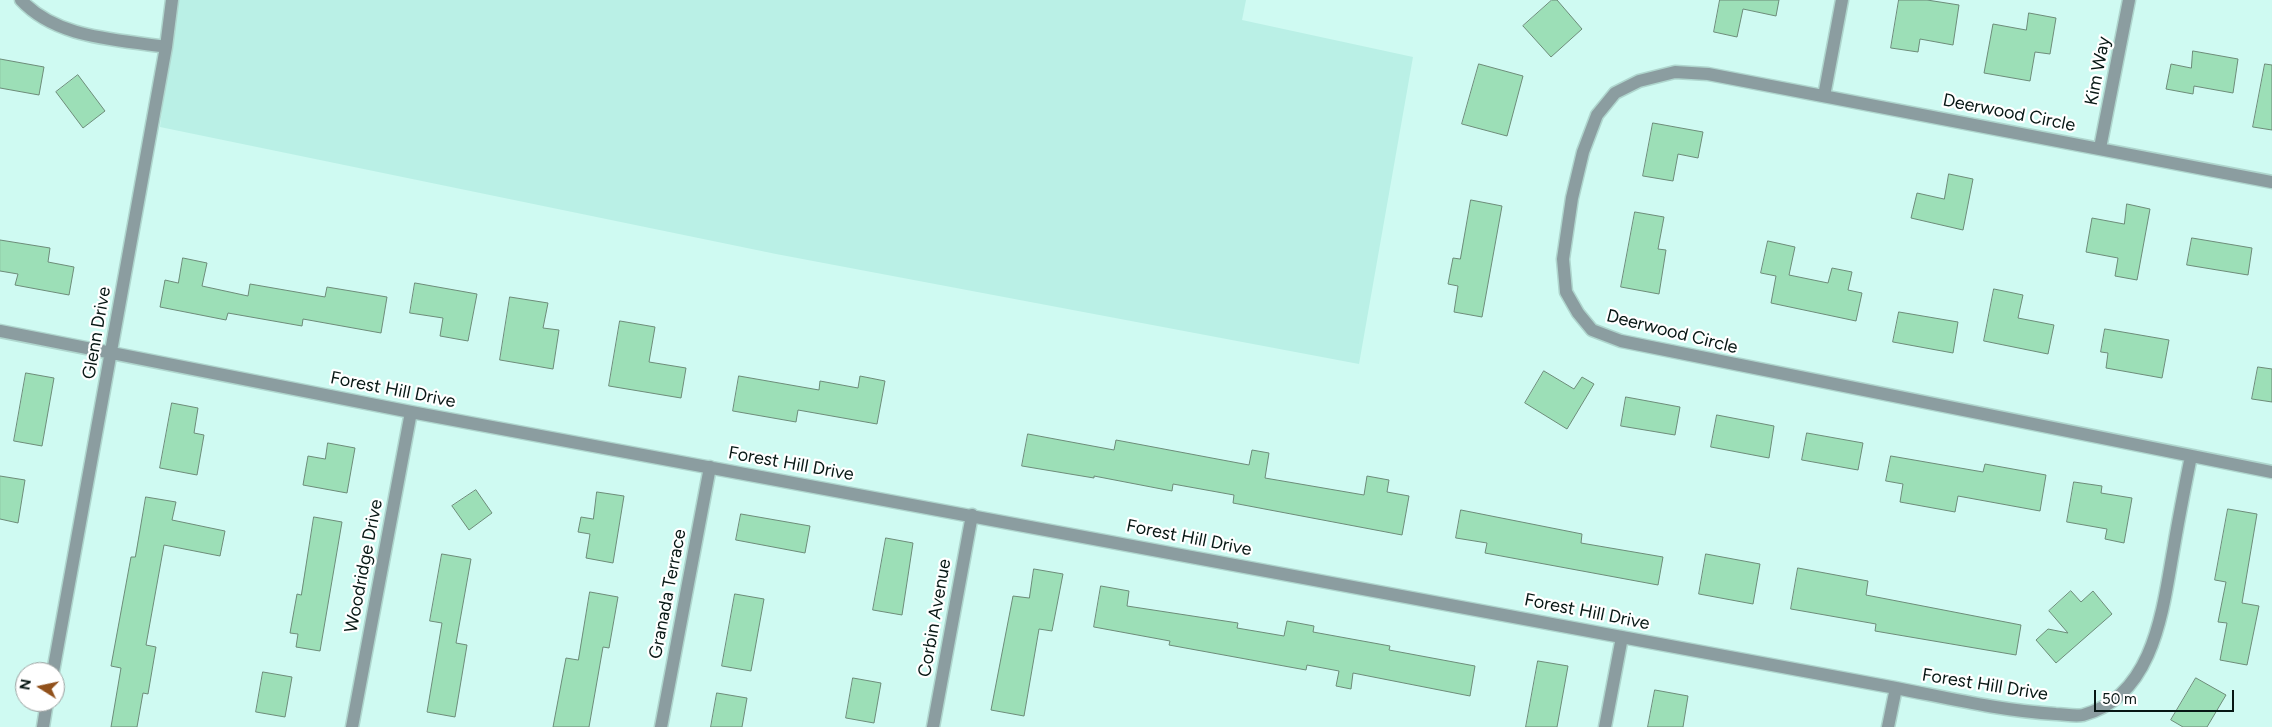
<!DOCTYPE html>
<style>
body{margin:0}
#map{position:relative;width:2272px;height:727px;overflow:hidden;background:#cffaf2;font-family:Figtree,sans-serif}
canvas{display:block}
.north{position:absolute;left:15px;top:662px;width:50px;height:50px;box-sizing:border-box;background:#fff;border:1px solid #9ca2a1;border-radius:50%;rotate:280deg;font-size:14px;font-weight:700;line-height:20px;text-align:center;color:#071714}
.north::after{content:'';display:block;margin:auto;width:18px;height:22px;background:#91511b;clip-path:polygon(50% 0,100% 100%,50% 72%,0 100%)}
.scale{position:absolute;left:2094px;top:690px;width:140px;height:22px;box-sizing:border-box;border:2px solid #071714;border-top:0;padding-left:6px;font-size:15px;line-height:18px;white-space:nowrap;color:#071714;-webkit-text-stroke:4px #fff;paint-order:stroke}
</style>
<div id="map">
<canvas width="2272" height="727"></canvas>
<div class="north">N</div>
<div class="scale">50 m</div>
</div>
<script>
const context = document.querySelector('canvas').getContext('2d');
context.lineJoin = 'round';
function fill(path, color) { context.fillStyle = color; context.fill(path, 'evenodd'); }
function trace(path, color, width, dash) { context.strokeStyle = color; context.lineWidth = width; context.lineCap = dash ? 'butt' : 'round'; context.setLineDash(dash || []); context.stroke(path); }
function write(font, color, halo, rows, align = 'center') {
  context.font = font + ' Figtree,sans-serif'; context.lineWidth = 4.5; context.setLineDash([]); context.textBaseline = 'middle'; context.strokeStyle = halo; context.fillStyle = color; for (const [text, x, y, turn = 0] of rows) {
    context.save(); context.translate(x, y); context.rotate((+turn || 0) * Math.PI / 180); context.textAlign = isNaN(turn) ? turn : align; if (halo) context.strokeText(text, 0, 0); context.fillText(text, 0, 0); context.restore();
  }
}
fill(new Path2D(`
 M 174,0 L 1246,0 L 1242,20 L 1413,57 L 1359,364 L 776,254 L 160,127 Z`), '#baf0e6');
const building = new Path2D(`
 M 1552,0 L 1557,0 L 1582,29 L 1551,57 L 1523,26 Z
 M 1720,0 L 1779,0 L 1776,16 L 1743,9 L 1737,37 L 1714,32 Z
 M 1899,0 L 1927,0 L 1959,5 L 1953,45 L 1920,39 L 1918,52 L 1891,48 Z
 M 2029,13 L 2056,18 L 2050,54 L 2035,52 L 2030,81 L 1984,73 L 1993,24 L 2026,30 Z
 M 2193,51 L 2238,59 L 2233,93 L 2194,86 L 2193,94 L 2166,89 L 2171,64 L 2191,68 Z
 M 0,59 L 44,67 L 39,95 L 0,88 Z
 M 1479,64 L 1523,76 L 1507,136 L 1462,124 Z
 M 2265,64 L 2272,65 L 2272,130 L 2253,127 Z
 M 78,75 L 105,111 L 83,128 L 56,92 Z
 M 1653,123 L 1703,132 L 1698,158 L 1678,154 L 1673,181 L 1643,176 Z
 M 1949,174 L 1973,179 L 1963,230 L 1911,218 L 1917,193 L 1944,199 Z
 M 1471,200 L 1502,206 L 1482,317 L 1454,312 L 1458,286 L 1448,284 L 1453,258 L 1460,259 Z
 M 2127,204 L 2150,209 L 2137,280 L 2115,276 L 2118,258 L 2086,252 L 2092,218 L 2124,224 Z
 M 1635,212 L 1664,217 L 1658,249 L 1666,250 L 1659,294 L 1621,287 Z
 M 2192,238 L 2252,248 L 2248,275 L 2187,265 Z
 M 0,240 L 50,248 L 48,262 L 74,267 L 69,295 L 15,285 L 18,274 L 0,271 Z
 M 1768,241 L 1795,247 L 1789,275 L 1828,283 L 1832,268 L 1852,272 L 1848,290 L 1862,293 L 1856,321 L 1771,303 L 1776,276 L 1761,273 Z
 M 183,258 L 207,263 L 202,286 L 248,296 L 250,284 L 325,297 L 327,287 L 387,297 L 381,333 L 303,319 L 302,326 L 228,313 L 226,320 L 160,307 L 165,280 L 178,283 Z
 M 415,283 L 477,294 L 468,341 L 440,336 L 443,318 L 410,313 Z
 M 1994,289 L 2023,295 L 2018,318 L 2054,325 L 2048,354 L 1984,341 Z
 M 510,297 L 548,303 L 543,328 L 559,330 L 553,369 L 500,360 Z
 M 1899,312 L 1958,322 L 1953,353 L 1893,342 Z
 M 620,321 L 655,327 L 649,362 L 686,368 L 681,398 L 609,386 Z
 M 2105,329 L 2169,340 L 2162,378 L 2106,368 L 2108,353 L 2101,352 Z
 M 2258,367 L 2272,369 L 2272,402 L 2252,399 Z
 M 1544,371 L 1574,389 L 1582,377 L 1594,384 L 1567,429 L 1525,403 Z
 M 26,373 L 54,378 L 42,446 L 14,441 Z
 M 739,376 L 819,390 L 820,381 L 858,388 L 860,376 L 885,381 L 877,424 L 798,410 L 796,422 L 733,411 Z
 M 1626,397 L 1680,407 L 1675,435 L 1621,426 Z
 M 172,403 L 198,408 L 194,433 L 204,435 L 197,475 L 160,468 Z
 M 1717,415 L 1774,426 L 1769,458 L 1711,447 Z
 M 1807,433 L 1863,443 L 1858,470 L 1802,460 Z
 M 1028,434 L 1114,450 L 1116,440 L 1249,465 L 1252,450 L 1269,453 L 1265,478 L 1364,495 L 1367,476 L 1389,480 L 1387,492 L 1409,496 L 1402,535 L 1233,503 L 1234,495 L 1173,484 L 1172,491 L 1094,476 L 1094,478 L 1022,466 Z
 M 328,443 L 355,448 L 347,493 L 303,485 L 308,456 L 325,459 Z
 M 1891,456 L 1983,472 L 1985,464 L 2046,475 L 2040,511 L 1958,496 L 1955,512 L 1900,502 L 1903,484 L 1886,481 Z
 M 0,476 L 25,480 L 18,523 L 0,519 Z
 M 2074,482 L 2102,486 L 2101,493 L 2132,498 L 2124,543 L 2105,539 L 2107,529 L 2067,522 Z
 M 476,490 L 492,513 L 469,530 L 452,506 Z
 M 597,492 L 624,496 L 613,563 L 586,558 L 590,534 L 578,532 L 581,517 L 593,519 Z
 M 146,497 L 176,502 L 172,520 L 225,531 L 220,556 L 164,545 L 146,645 L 156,647 L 148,694 L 143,693 L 137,727 L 111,727 L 121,668 L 111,666 L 131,557 L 135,557 Z
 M 2228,509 L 2257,514 L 2242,603 L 2259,606 L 2247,665 L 2220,660 L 2227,623 L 2218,622 L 2226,582 L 2215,580 Z
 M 1461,510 L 1582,534 L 1581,543 L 1663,557 L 1658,585 L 1485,553 L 1487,543 L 1456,538 Z
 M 741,514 L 810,526 L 805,553 L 736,540 Z
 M 314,517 L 342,522 L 320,651 L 296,647 L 298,634 L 290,633 L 297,594 L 301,595 Z
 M 886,538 L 913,543 L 902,615 L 873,610 Z
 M 442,554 L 471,559 L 456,643 L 467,645 L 455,717 L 427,712 L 442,623 L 430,621 Z
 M 1706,554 L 1760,564 L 1753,604 L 1699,594 Z
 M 1798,568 L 1868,581 L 1866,595 L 2021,625 L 2016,655 L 1875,631 L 1876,624 L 1791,609 Z
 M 1034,569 L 1063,574 L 1052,631 L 1039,629 L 1024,716 L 991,710 L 1013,596 L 1029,598 Z
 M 1101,586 L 1129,591 L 1127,606 L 1238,623 L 1237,628 L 1284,636 L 1287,621 L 1314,626 L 1313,632 L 1390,646 L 1389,650 L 1475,666 L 1470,696 L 1353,673 L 1351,689 L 1336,686 L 1339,671 L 1307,665 L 1306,670 L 1169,645 L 1170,641 L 1094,627 Z
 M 2071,591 L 2081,602 L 2093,591 L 2112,614 L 2056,663 L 2036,640 L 2048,629 L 2068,633 L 2049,611 Z
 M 590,592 L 618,597 L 609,648 L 603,647 L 589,727 L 553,727 L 566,658 L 578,660 Z
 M 735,594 L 764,599 L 751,671 L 722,666 Z
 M 1538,661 L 1568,666 L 1557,727 L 1526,727 Z
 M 263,672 L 292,677 L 285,717 L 256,712 Z
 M 853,678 L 881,683 L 874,723 L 846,718 Z
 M 2196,678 L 2226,695 L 2207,727 L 2183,727 L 2171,720 Z
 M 1655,690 L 1688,696 L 1683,727 L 1648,727 Z
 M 717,693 L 747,698 L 742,727 L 711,727 Z`);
fill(building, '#9cdfb7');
trace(building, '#6d8c79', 1);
const street = new Path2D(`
 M 21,0 C 57,39 117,39 166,47
 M 1824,96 L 1842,0
 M 2100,148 L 2129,0
 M 2272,182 L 1708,74 L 1675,72 L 1639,81 L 1615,93 L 1597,115 L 1583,152 L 1572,198 L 1563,259 L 1566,292 L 1578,313 L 1592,330 L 1621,341 L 2272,472
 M 0,331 L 411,412 L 1896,688 C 1948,698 2002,711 2056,714 C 2064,714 2075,717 2083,715 C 2155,696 2163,607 2174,546 C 2179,516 2185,486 2191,456
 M 53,672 L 166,47 L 172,0
 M 43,727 L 47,702
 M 352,727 L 411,412
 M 661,727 L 710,467
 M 933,727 L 972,515
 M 1605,727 L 1622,637
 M 1888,727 L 1896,688`);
trace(street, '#afd6ce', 15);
trace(street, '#8b9da0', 12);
write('18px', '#071714', '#fff', [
 ["Kim Way",2098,71,-79],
 ["Deerwood Circle",2009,113,11],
 ["Deerwood Circle",1672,332,14],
 ["Glenn Drive",97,333,-80],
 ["Forest Hill Drive",393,390,11],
 ["Forest Hill Drive",791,464,10],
 ["Forest Hill Drive",1189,538,11],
 ["Woodridge Drive",364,566,-79],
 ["Granada Terrace",668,594,-79],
 ["Forest Hill Drive",1587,612,11],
 ["Corbin Avenue",935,618,-80],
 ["Forest Hill Drive",1985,685,9]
]);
</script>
